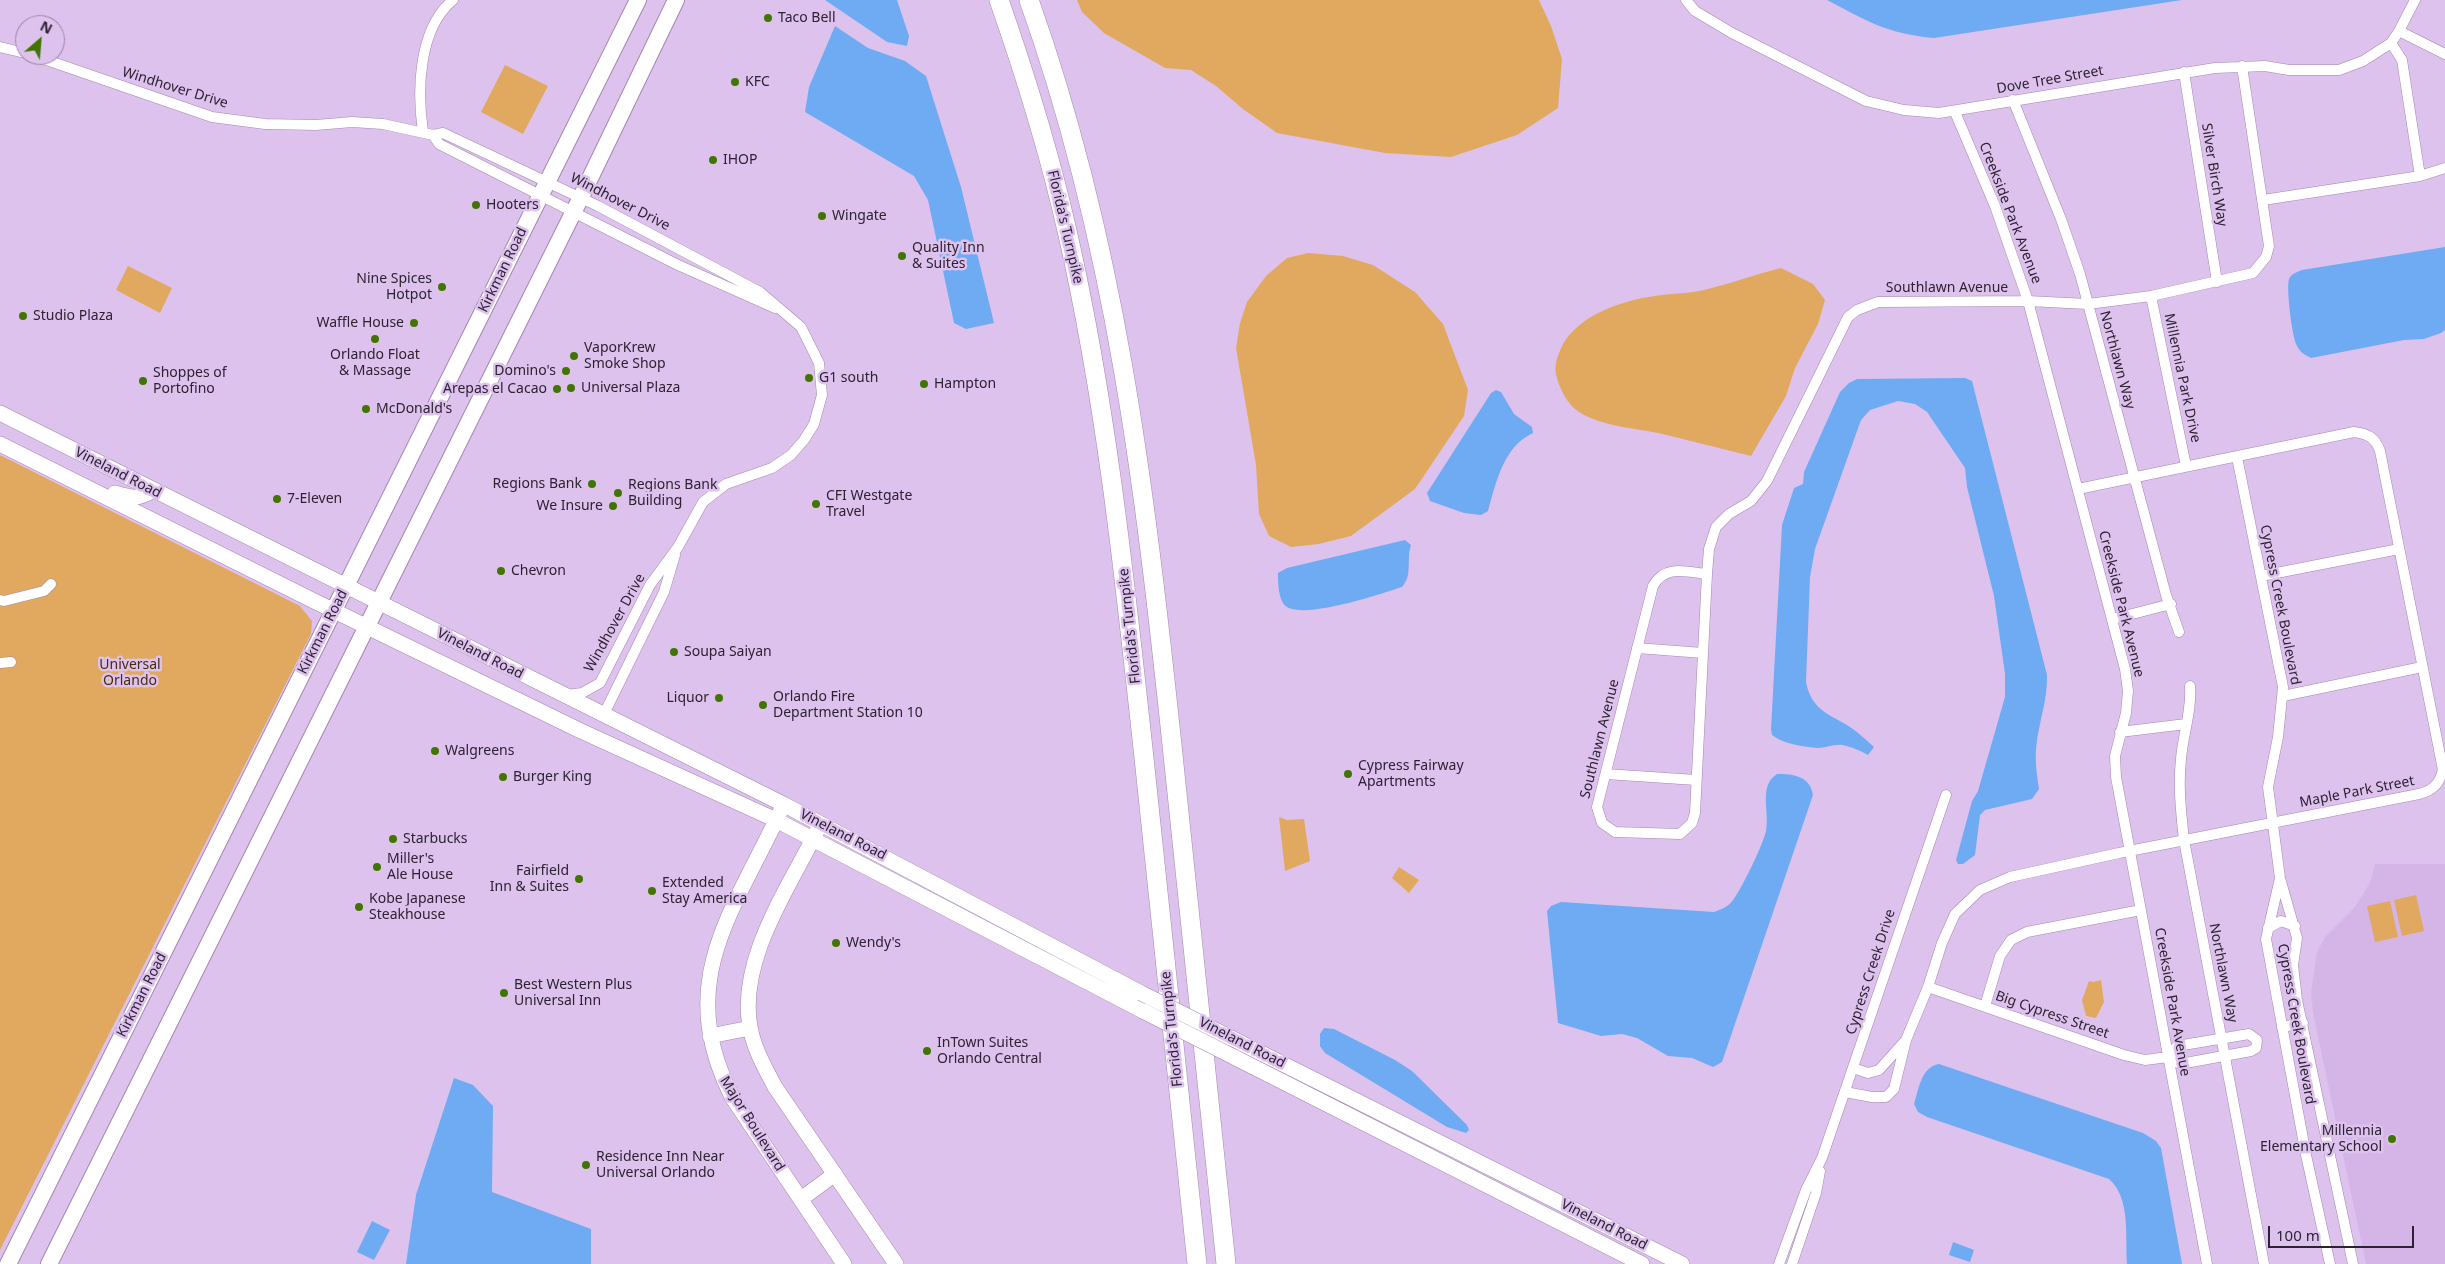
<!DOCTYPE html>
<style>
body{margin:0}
#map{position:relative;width:2445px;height:1264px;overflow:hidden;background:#dec2ee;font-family:"Noto Sans",sans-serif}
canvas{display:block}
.north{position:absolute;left:15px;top:15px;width:50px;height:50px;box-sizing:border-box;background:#dec2ee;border:1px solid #9782a3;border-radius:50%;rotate:27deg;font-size:14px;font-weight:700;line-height:20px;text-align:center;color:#2c2232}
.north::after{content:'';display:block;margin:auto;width:18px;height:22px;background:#417500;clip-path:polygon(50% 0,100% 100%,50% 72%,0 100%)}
.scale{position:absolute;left:2268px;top:1226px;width:146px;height:22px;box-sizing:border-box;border:2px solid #2c2232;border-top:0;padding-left:6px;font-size:15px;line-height:18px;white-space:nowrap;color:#2c2232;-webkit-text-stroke:4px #dec2ee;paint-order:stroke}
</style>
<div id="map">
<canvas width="2445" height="1264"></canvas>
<div class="north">N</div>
<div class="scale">100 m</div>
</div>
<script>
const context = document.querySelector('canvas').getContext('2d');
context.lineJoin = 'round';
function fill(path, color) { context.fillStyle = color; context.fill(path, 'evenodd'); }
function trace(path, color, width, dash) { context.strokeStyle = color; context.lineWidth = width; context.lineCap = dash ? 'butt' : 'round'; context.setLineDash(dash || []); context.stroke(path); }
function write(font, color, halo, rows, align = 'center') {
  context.font = font + ' "Noto Sans",sans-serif'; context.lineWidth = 5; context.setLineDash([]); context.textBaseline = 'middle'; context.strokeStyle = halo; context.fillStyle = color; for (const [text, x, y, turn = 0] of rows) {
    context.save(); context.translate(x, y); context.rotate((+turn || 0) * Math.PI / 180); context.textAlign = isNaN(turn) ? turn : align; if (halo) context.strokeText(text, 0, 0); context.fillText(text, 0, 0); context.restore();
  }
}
fill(new Path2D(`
 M 2375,864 L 2445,864 L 2445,1264 L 2366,1264 L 2313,1013 L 2311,993 L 2317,952 L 2325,937 L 2353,909 L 2364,893 L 2371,880 Z`), '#d5b5e8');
fill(new Path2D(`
 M 1077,0 L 1539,0 L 1551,26 L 1562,59 L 1558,108 L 1517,135 L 1451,157 L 1385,153 L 1277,133 L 1243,109 L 1216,86 L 1191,70 L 1165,68 L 1104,33 L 1082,12 Z
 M 505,65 L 548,86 L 523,134 L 481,112 Z
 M 1308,253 L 1343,256 L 1373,265 L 1415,292 L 1443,324 L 1468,390 L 1464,416 L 1415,489 L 1351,536 L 1319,544 L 1291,547 L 1269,536 L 1259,514 L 1256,465 L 1236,348 L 1240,323 L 1247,302 L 1266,276 L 1287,258 Z
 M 128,266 L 172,288 L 160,313 L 116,290 Z
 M 1781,268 L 1813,284 L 1825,300 L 1818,324 L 1795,368 L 1786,396 L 1751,456 C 1722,449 1692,441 1663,434 C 1636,428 1603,427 1579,412 C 1567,404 1559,388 1556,374 C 1554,364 1558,355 1562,346 C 1578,315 1623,300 1655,296 C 1673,293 1691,294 1708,289 C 1733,283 1756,274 1781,268 Z
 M 0,455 L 300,606 L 312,621 L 311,634 L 0,1250 Z
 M 1279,817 L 1287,820 L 1304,819 L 1310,861 L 1285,871 Z
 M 1399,867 L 1419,880 L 1409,893 L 1392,878 Z
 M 2416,895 L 2424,931 L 2402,936 L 2394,900 Z
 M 2390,901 L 2398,937 L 2375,942 L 2367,906 Z
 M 2101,980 L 2104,1002 L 2096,1018 L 2086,1016 L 2082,1000 L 2089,981 L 2093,982 Z`), '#e0a95f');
fill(new Path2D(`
 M 825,0 L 897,0 L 909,36 L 907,46 L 887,42 Z
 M 1827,0 L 2182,0 L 1934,38 C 1888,34 1867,21 1827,0 Z
 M 835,26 L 868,48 L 905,61 L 926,76 L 961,187 L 994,323 L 966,329 L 954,323 L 928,200 L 914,176 L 805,112 L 809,87 Z
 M 2445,247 L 2445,330 L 2441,333 L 2424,339 L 2404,340 L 2311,358 C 2305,355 2300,352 2297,346 C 2292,337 2286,288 2289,279 C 2291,274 2297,272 2302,270 Z
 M 1965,378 L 1972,381 L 2047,675 C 2048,700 2038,724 2036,749 C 2035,763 2037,775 2039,789 L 2032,799 L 1985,810 L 1980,815 L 1975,855 L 1963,864 L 1958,864 L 1956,860 L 1972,801 L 1978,791 L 2005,697 L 2005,674 L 1994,596 L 1967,487 L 1965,468 L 1927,412 L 1915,404 L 1898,401 L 1870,410 L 1861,420 L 1815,549 L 1810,577 L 1806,682 C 1811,708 1826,713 1847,725 C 1857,731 1866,740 1874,747 L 1868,755 C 1859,750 1852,747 1842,745 C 1834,744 1826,748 1818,748 C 1804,747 1783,744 1772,735 L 1771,729 L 1782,525 L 1794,488 L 1803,484 L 1804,472 L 1840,392 L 1849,383 L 1857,379 Z
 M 1496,390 L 1501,392 L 1514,414 L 1532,427 L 1533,433 C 1504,446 1496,482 1488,511 L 1481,515 L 1464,513 L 1430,501 L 1427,493 L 1491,393 Z
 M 1405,540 L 1411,545 C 1406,560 1413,575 1402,587 C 1378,595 1311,617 1289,608 C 1278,604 1278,583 1278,573 L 1287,568 Z
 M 1777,774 C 1794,774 1810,776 1813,795 L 1722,1062 L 1713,1067 L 1692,1058 L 1668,1056 L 1637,1038 L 1622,1034 L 1601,1036 L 1558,1023 L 1547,911 L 1551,906 L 1561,902 L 1714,912 C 1722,909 1728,907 1733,900 C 1742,888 1763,845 1766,831 C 1770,812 1758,786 1777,774 Z
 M 1324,1028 L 1334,1029 L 1395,1060 L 1412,1071 L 1467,1125 L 1469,1130 L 1466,1133 L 1447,1127 L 1325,1053 L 1320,1046 L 1320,1034 Z
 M 1939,1064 L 2143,1133 L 2156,1141 L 2161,1148 L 2182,1264 L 2127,1264 C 2125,1237 2131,1198 2109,1179 L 1927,1117 L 1918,1112 L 1914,1104 C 1919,1089 1921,1067 1939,1064 Z
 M 454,1078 L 473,1085 L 493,1106 L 492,1192 L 591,1229 L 591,1264 L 406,1264 L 416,1195 Z
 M 372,1221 L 390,1230 L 374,1260 L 357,1252 Z
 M 1953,1242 L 1974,1250 L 1970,1262 L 1949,1255 Z`), '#6eabf2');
const street = new Path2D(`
 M 1686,0 L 1695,11 L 1732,33 L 1866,101 L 1904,110 L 1939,113 L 2215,68 L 2265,66 L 2289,70 L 2339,70 L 2363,61 L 2391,43 L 2399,31 L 2415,0
 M 2399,31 L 2445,54
 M 2391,43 L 2402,60 L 2420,176
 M 0,47 L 25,53
 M 32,55 L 212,117 L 265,124 L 316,125 L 352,122 L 383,124 L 433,135 L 443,133 L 598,206 L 760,292 L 801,327 L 819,363 L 822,395 L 814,424 L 804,440 L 791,455 L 772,468 L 726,484 L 703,502 L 678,547 L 650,585 L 600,683 L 582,693 L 567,695
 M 2184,72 L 2217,282
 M 2013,100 L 2061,219 L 2080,274 L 2166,595 L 2179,632
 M 1955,112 L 1995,206 L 2028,301 L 2125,669 L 2128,691 L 2126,713 L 2115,756 L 2116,777 L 2207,1264
 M 423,132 C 417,91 418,29 453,0
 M 433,135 L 439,144 L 678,265 L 775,308
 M 2263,200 L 2420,176 L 2445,168
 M 2151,296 L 2186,466
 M 2237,457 L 2283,687 L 2278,737 L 2268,787 L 2280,878 L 2297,938 L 2293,965 L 2297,1000 L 2353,1264
 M 1707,574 C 1686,572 1665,564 1653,586 L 1597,807 L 1602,823 L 1615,832 L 1680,834 L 1692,823 L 1695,813 L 1707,574 L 1709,549 L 1716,527 L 1729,514 L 1751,501 L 1767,481 L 1848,317 L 1857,310 L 1878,302 L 2028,301 L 2088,304 L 2151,296 L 2253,273 L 2266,257 L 2269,246 L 2242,66
 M 2261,576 L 2399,549
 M 0,600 L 4,601 L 44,591 L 51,584
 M 2113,619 L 2171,604
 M 1637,648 L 1703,653
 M 0,663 L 11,662
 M 2190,686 C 2192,710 2183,734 2181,759 C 2178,786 2181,812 2184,840 L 2264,1264
 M 2283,696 L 2422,667
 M 603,716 L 664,592 L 675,555
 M 2120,732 L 2186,724
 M 1606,774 L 1696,780
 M 2280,878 L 2266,939 L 2306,1155 L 2330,1264
 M 2268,928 L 2281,921 L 2295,926
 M 1928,987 L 2124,1055 L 2145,1060 L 2168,1057 L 2180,1064 L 2251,1051 L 2256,1048 L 2257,1040 L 2249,1034 L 2177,1046 L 2168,1057
 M 1985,1006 L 2000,956 L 2011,940 L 2027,932 L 2141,910
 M 2282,1027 L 2303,1023
 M 1853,1068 L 1868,1073 L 1879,1070 L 1905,1041
 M 1845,1092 L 1872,1097 L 1886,1097 L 1894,1089 L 1906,1040 L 1928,987 L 1942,943 L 1955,914 L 1980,890 L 2010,877 L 2119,853 L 2419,794 C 2434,790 2439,784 2443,770 L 2380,451 C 2375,437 2368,434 2354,432 L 2078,489
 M 1779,1264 L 1806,1190 L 1822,1158 L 1946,795
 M 1792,1264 L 1816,1193 L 1820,1171`);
const secondary = new Path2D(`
 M 0,413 L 783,804 L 1141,993
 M 0,444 L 314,601 L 581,731 L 776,820 L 1143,1011
 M 115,493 C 131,498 138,500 153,490
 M 780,812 C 732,915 674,981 732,1097 L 844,1264
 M 817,831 C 788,889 738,960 750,1027 C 754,1049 765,1068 775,1087 L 896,1264
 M 710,1036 L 750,1028
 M 1231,1038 L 1682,1264
 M 1234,1057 L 1642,1264
 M 801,1199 L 835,1174`);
const primary = new Path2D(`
 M 8,1264 L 638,0
 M 49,1264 L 581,197 L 676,0`);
const highway = new Path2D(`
 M 999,0 C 1026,77 1050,155 1068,235 C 1107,407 1125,582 1144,758 C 1161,926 1179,1095 1197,1264
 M 1029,0 C 1116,244 1145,489 1172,745 C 1190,918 1208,1091 1226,1264`);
trace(street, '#a287b1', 11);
trace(secondary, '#a287b1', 16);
trace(primary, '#a287b1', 18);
trace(highway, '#a287b1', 20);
trace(street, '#fff', 10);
trace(secondary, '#fff', 15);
trace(primary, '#fff', 16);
trace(highway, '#fff', 19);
const secondaryBridge = new Path2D(`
 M 1141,993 L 1231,1038
 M 1143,1011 L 1234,1057`);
trace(secondaryBridge, '#a287b1', 16, []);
trace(secondaryBridge, '#fff', 15);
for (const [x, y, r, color] of [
 [768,18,5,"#417500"],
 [735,82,5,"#417500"],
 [713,160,5,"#417500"],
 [476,205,5,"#417500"],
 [822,216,5,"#417500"],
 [902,256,5,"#417500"],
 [442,287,5,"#417500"],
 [23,316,5,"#417500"],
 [414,323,5,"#417500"],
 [375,339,5,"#417500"],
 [574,356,5,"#417500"],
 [566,371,5,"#417500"],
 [809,378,5,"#417500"],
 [143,381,5,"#417500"],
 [924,384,5,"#417500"],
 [571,388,5,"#417500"],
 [557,389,5,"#417500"],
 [366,409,5,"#417500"],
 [592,484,5,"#417500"],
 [618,493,5,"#417500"],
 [277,499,5,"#417500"],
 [816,504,5,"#417500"],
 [613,506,5,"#417500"],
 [501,571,5,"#417500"],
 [674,652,5,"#417500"],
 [719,698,5,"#417500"],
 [763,705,5,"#417500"],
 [435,751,5,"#417500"],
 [1348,774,5,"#417500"],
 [503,777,5,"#417500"],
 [393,839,5,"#417500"],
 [377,867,5,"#417500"],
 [579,879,5,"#417500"],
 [652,891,5,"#417500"],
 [359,907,5,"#417500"],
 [836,943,5,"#417500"],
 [504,993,5,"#417500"],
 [927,1051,5,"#417500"],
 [2392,1139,5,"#417500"],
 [586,1165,5,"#417500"]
]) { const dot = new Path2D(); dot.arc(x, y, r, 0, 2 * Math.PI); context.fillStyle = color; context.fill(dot); trace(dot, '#dec2ee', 2); }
write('14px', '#2c2232', '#dec2ee', [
 ["Taco Bell",778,18],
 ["KFC",745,82],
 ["IHOP",723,160],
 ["Hooters",486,205],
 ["Wingate",832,216],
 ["Quality Inn",912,248],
 ["& Suites",912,264],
 ["Nine Spices",432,279,"right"],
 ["Hotpot",432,295,"right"],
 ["Studio Plaza",33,316],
 ["Waffle House",404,323,"right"],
 ["VaporKrew",584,348],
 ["Smoke Shop",584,364],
 ["Orlando Float",375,355,"center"],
 ["& Massage",375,371,"center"],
 ["Domino's",556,371,"right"],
 ["Shoppes of",153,373],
 ["Portofino",153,389],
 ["G1 south",819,378],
 ["Hampton",934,384],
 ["Universal Plaza",581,388],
 ["Arepas el Cacao",547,389,"right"],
 ["McDonald's",376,409],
 ["Regions Bank",582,484,"right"],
 ["Regions Bank",628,485],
 ["Building",628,501],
 ["CFI Westgate",826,496],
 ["Travel",826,512],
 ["7-Eleven",287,499],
 ["We Insure",603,506,"right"],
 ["Chevron",511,571],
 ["Soupa Saiyan",684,652],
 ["Orlando Fire",773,697],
 ["Department Station 10",773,713],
 ["Liquor",709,698,"right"],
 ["Walgreens",445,751],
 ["Cypress Fairway",1358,766],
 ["Apartments",1358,782],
 ["Burger King",513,777],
 ["Starbucks",403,839],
 ["Miller's",387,859],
 ["Ale House",387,875],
 ["Fairfield",569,871,"right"],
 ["Inn & Suites",569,887,"right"],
 ["Extended",662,883],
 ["Stay America",662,899],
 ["Kobe Japanese",369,899],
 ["Steakhouse",369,915],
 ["Wendy's",846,943],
 ["Best Western Plus",514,985],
 ["Universal Inn",514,1001],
 ["InTown Suites",937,1043],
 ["Orlando Central",937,1059],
 ["Millennia",2382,1131,"right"],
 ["Elementary School",2382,1147,"right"],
 ["Residence Inn Near",596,1157],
 ["Universal Orlando",596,1173]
], 'left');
write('14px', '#2c2232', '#dec2ee', [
 ["Dove Tree Street",2050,80,-10],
 ["Windhover Drive",175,88,17],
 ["Silver Birch Way",2214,175,81],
 ["Windhover Drive",620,202,27],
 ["Creekside Park Avenue",2010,213,69],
 ["Florida's Turnpike",1065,227,77],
 ["Kirkman Road",503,270,-64],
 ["Southlawn Avenue",1947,288],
 ["Northlawn Way",2117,360,75],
 ["Millennia Park Drive",2182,378,78],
 ["Vineland Road",118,473,27],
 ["Creekside Park Avenue",2121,604,76],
 ["Cypress Creek Boulevard",2280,605,79],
 ["Windhover Drive",615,623,-61],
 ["Florida's Turnpike",1130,626,-96],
 ["Kirkman Road",323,632,-63],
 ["Vineland Road",480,654,27],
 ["Southlawn Avenue",1600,739,-76],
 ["Maple Park Street",2357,792,-11],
 ["Vineland Road",843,835,27],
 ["Cypress Creek Drive",1871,972,-72],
 ["Northlawn Way",2223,973,79],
 ["Kirkman Road",142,995,-63],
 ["Creekside Park Avenue",2172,1002,80],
 ["Big Cypress Street",2052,1015,19],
 ["Cypress Creek Boulevard",2296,1024,80],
 ["Florida's Turnpike",1172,1029,-96],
 ["Vineland Road",1242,1043,27],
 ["Major Boulevard",752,1124,58],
 ["Vineland Road",1604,1225,27]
]);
write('14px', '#452d09', '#dec2ee', [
 ["Universal",130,665],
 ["Orlando",130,681]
]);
</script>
